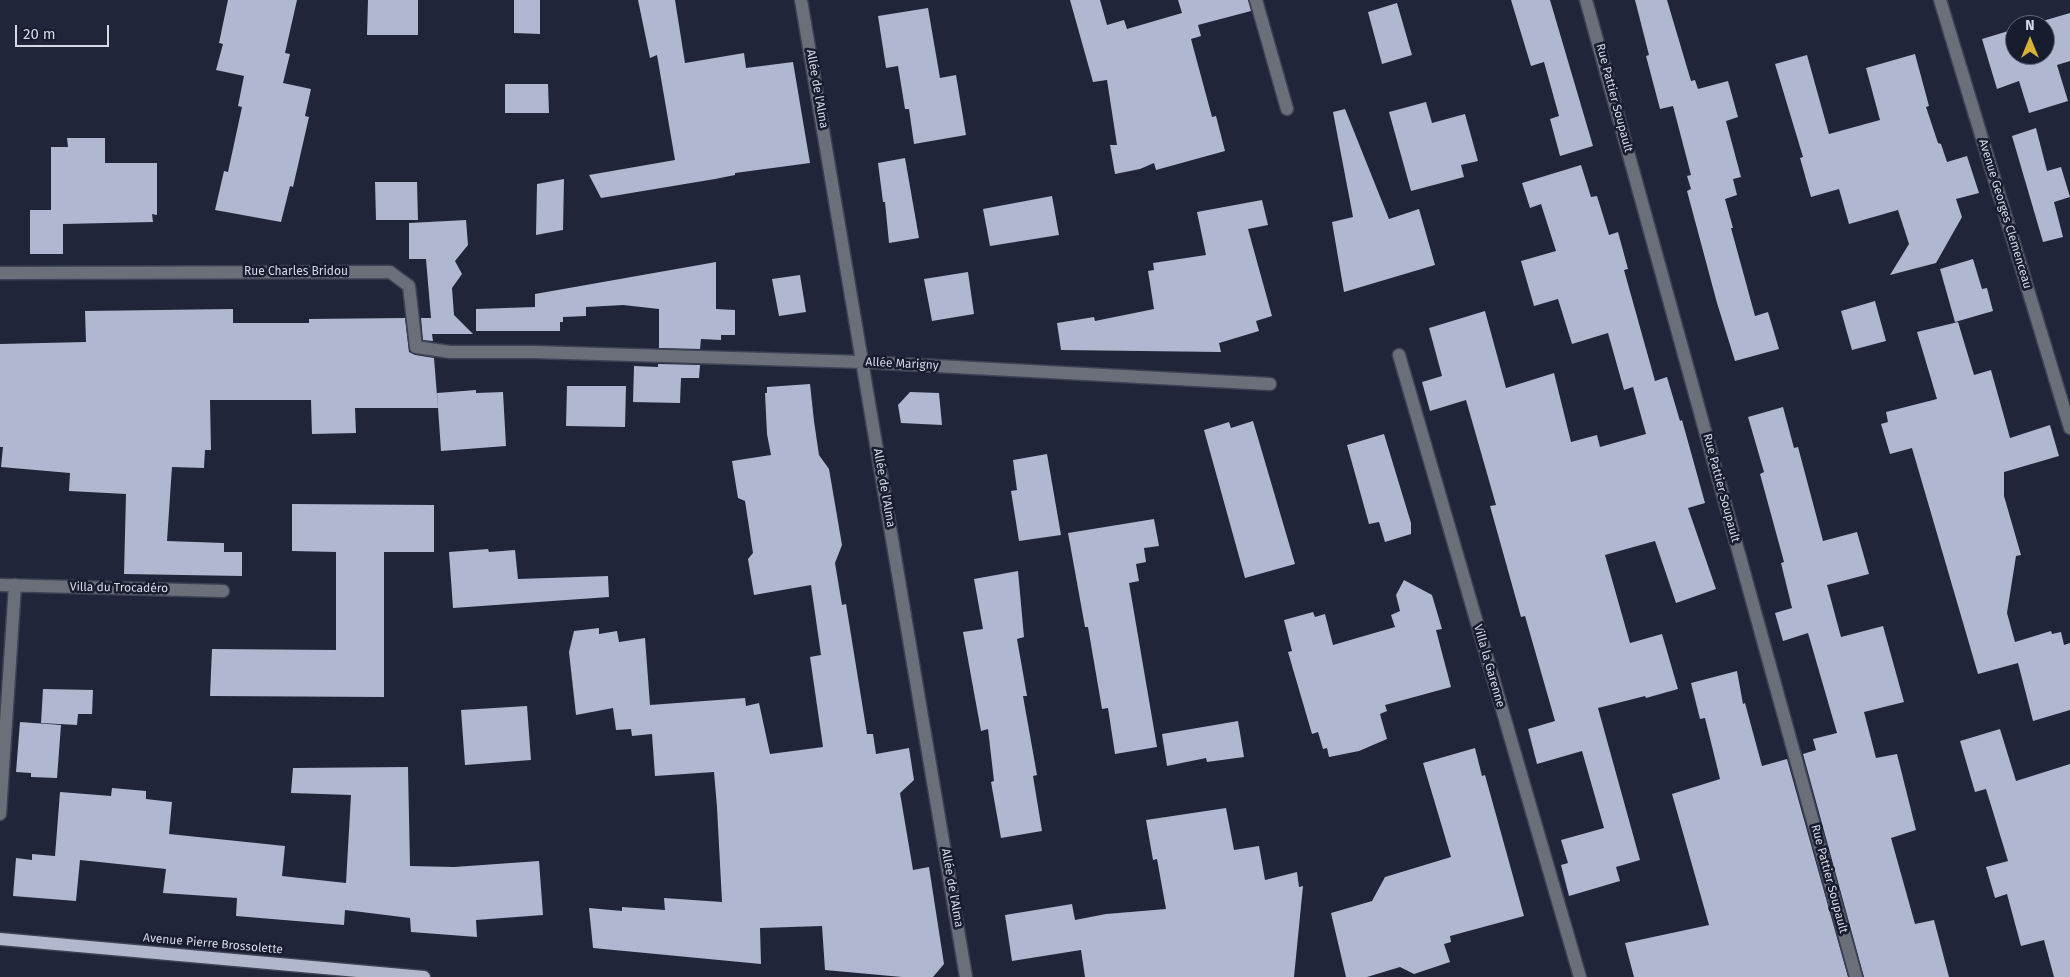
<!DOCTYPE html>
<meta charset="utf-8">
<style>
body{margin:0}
#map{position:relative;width:2070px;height:977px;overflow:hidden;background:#202539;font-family:"Fira Sans",sans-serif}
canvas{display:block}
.north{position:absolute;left:2005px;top:15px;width:50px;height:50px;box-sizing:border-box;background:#171c2e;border:1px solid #636878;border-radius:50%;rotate:0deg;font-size:14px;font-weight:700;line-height:20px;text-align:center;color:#d5d9e6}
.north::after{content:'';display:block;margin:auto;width:18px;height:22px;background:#d7b434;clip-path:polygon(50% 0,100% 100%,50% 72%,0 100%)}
.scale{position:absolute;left:15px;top:25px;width:94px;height:22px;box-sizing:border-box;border:2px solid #d5d9e6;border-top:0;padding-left:6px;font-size:15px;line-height:18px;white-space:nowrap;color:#d5d9e6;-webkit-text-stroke:4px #171c2e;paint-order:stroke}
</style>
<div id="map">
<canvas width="2070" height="977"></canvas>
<div class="north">N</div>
<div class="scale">20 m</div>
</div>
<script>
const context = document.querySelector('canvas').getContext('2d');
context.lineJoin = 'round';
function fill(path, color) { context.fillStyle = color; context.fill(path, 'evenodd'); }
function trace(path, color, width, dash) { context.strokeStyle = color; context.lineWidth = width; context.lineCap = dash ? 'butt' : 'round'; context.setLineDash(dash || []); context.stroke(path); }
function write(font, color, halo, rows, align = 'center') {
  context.font = font + ' "Fira Sans",sans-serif'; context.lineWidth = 5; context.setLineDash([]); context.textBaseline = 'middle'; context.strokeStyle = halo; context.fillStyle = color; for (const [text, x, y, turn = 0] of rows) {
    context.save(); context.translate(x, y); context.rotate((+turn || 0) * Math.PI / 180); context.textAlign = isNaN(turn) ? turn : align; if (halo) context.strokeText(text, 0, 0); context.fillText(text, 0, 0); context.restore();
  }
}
fill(new Path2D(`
 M 228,0 L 297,0 L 285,53 L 290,54 L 283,83 L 311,89 L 305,116 L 309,117 L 293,187 L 290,186 L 281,222 L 215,210 L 224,171 L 228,172 L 242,107 L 238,106 L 244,76 L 216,70 L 223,44 L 219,43 Z
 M 368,0 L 418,0 L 418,35 L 367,35 Z
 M 514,0 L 540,0 L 540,34 L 514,33 Z
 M 638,0 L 675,0 L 685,63 L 744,53 L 746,68 L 793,62 L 810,163 L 735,173 L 735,175 L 715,179 L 601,198 L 589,175 L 675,160 L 657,55 L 650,58 Z
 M 1070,0 L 1100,0 L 1107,25 L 1124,20 L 1127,29 L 1182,13 L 1178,0 L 1248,0 L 1251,11 L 1198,25 L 1201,36 L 1191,39 L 1212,117 L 1216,116 L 1225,151 L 1156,170 L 1154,163 L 1140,169 L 1115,174 L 1110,145 L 1117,145 L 1107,80 L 1093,82 Z
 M 1511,0 L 1550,0 L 1593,146 L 1560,156 L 1550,119 L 1559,116 L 1544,62 L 1531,66 Z
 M 1635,0 L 1667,0 L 1691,81 L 1695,80 L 1698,89 L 1728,81 L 1738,117 L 1726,121 L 1741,177 L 1733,179 L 1737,195 L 1725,199 L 1733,228 L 1731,228 L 1755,316 L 1768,312 L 1779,349 L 1735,361 L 1717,303 L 1687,191 L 1691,189 L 1687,176 L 1691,175 L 1673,106 L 1660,109 L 1646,56 L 1649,55 Z
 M 1397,3 L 1412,55 L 1382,64 L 1368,12 Z
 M 928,8 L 940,78 L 956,75 L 966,135 L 914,144 L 909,109 L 905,109 L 898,66 L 886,68 L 878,16 Z
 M 2070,13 L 2070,61 L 2057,65 L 2068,101 L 2029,113 L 2019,81 L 1997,89 L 1982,39 L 2015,29 L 2015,55 L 2045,55 L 2045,25 L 2029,25 Z
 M 1915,54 L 1929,106 L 1926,107 L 1938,143 L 1941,144 L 1947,162 L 1967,156 L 1979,193 L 1956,199 L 1962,217 L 1936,263 L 1890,275 L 1909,244 L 1898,210 L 1849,224 L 1839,189 L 1811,197 L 1800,158 L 1803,157 L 1775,64 L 1807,55 L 1829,134 L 1880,120 L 1866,68 Z
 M 505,84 L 548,84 L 549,113 L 505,113 Z
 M 1426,102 L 1432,123 L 1465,114 L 1478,161 L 1461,165 L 1464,177 L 1411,191 L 1389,112 Z
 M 1345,109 L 1389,219 L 1419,209 L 1435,265 L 1344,292 L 1332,222 L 1353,217 L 1333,112 Z
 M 2036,128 L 2047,171 L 2061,167 L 2070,197 L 2054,202 L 2063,237 L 2043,242 L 2012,136 Z
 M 67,138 L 105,138 L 105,163 L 157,163 L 157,215 L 152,214 L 153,222 L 63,224 L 63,254 L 30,254 L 30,210 L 51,210 L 51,147 L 68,147 Z
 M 905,158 L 919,238 L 889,243 L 885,202 L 883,202 L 878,163 Z
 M 1581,165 L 1591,197 L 1597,196 L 1609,235 L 1618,232 L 1628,269 L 1624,270 L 1655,381 L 1667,377 L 1680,421 L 1682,420 L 1705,503 L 1688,508 L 1716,589 L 1676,603 L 1655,541 L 1605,555 L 1630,643 L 1662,634 L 1678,689 L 1646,698 L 1645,696 L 1598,708 L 1640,860 L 1616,867 L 1620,881 L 1569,896 L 1561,865 L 1568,863 L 1561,840 L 1604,828 L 1582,751 L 1537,764 L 1528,729 L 1555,721 L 1525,616 L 1521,617 L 1490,506 L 1496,505 L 1466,400 L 1430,411 L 1422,382 L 1442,376 L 1429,328 L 1485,311 L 1506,388 L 1554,373 L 1571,442 L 1597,435 L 1600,447 L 1646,434 L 1633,387 L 1624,390 L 1608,333 L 1572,344 L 1558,299 L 1534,306 L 1521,261 L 1556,251 L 1541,204 L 1530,208 L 1522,183 Z
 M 564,179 L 563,230 L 536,235 L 537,184 Z
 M 375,182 L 417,182 L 418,220 L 376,220 Z
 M 1052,196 L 1059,235 L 990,246 L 983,209 Z
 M 1262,200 L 1268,225 L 1248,229 L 1272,316 L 1256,321 L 1259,331 L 1219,343 L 1221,352 L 1061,350 L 1057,323 L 1094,317 L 1095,321 L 1154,309 L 1148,271 L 1154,270 L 1153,263 L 1206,255 L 1197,212 Z
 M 466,220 L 468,245 L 455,261 L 462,274 L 452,288 L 454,315 L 473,334 L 432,334 L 433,341 L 423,340 L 421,318 L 431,318 L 426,259 L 409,259 L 409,223 Z
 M 1973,259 L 1982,289 L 1987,288 L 1993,311 L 1955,322 L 1940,269 Z
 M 716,262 L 716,309 L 735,310 L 735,335 L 721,335 L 721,340 L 701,339 L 700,349 L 659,348 L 659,309 L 623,305 L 586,307 L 586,316 L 563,317 L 563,322 L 560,322 L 560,331 L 476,331 L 476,309 L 535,307 L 535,294 Z
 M 968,272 L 974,314 L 932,321 L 924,279 Z
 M 800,275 L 806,312 L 779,316 L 772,279 Z
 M 1875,301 L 1886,341 L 1852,350 L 1841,311 Z
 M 233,309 L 233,323 L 309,323 L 309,319 L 405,318 L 409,352 L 415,355 L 434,358 L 438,408 L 355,408 L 356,433 L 312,434 L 311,400 L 210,400 L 211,450 L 205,450 L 204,468 L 172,467 L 167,541 L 224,543 L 224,552 L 242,552 L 242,576 L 124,574 L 126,494 L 69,491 L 70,473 L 1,467 L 3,447 L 0,447 L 0,344 L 86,342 L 85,311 Z
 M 1958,322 L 1974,375 L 1991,370 L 2010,438 L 2050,425 L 2059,456 L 2004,472 L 2004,496 L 2021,555 L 2016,556 L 2007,613 L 2015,642 L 2051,631 L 2052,634 L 2061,632 L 2064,645 L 2070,643 L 2070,710 L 2033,721 L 2018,663 L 1978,674 L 1912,448 L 1890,454 L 1881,424 L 1888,422 L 1886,412 L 1937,399 L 1917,332 Z
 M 658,364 L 700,365 L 699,378 L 681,378 L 680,403 L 633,402 L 634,366 L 658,367 Z
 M 810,384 L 814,421 L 819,455 L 829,469 L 842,545 L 835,563 L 842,605 L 846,604 L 867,734 L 873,734 L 876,754 L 909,748 L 914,780 L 900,793 L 913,870 L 929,867 L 944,964 L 933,977 L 902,977 L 825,970 L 822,926 L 760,928 L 761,964 L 593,948 L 589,908 L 622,911 L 622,907 L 665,910 L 664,898 L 722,902 L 717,807 L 714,772 L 655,776 L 652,734 L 632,736 L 631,729 L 616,730 L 613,708 L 576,715 L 569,652 L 574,631 L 599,628 L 599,634 L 617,631 L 619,642 L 645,638 L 650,705 L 745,698 L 746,706 L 759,703 L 770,754 L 823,747 L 810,657 L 821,655 L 811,585 L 754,595 L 748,559 L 753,553 L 745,501 L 738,498 L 732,461 L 771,455 L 767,434 L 765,393 L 767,393 L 767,387 Z
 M 567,386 L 626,386 L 625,427 L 566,426 Z
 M 476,390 L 476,393 L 503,392 L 506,446 L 441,451 L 437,393 Z
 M 910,392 L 939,393 L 942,425 L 901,423 L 898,405 Z
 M 1783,407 L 1794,448 L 1798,447 L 1823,541 L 1857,532 L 1869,574 L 1827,585 L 1841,637 L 1883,626 L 1904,702 L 1864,712 L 1876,758 L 1897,754 L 1916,830 L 1891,838 L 1915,924 L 1934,920 L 1949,977 L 1864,977 L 1803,754 L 1816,750 L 1813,739 L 1837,733 L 1808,633 L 1783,641 L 1775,613 L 1792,608 L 1781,563 L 1784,562 L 1760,474 L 1764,472 L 1748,417 Z
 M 1253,421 L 1295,564 L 1245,578 L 1204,430 L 1229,422 L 1231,428 Z
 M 1384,434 L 1411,523 L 1411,534 L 1385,542 L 1379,522 L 1369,524 L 1347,445 Z
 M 1047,454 L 1061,535 L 1019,541 L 1011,491 L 1017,490 L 1013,460 Z
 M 292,504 L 434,505 L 434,552 L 384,552 L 384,697 L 210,696 L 212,649 L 336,650 L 336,552 L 292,551 Z
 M 1154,519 L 1159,546 L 1144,548 L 1146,562 L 1136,564 L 1139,581 L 1129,583 L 1157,747 L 1115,754 L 1108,708 L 1102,709 L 1088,627 L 1085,627 L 1068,533 Z
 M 488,549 L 489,552 L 515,550 L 518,579 L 608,576 L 609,597 L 453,608 L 449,552 Z
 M 1018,571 L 1024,637 L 1017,639 L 1027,696 L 1023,696 L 1037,775 L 1033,776 L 1042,831 L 1001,838 L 991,782 L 994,781 L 988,729 L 981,731 L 963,632 L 983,629 L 974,579 Z
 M 1404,580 L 1432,595 L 1442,629 L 1436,630 L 1451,687 L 1385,705 L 1387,711 L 1380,714 L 1387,739 L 1359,751 L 1329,757 L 1327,748 L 1323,749 L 1318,732 L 1312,734 L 1288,652 L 1292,651 L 1284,620 L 1313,612 L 1315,617 L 1325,614 L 1333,645 L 1395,627 L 1391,615 L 1400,611 L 1396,595 Z
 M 1737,671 L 1743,704 L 1745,703 L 1762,766 L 1787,759 L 1848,977 L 1634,977 L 1625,943 L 1709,925 L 1672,794 L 1720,779 L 1705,718 L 1700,719 L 1691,683 Z
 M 43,689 L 93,690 L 92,714 L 78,714 L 77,725 L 41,723 Z
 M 527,706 L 531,760 L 465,765 L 461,710 Z
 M 1238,721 L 1244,757 L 1207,762 L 1206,758 L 1167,766 L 1162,734 Z
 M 20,722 L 61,725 L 57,778 L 31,777 L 31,773 L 16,772 Z
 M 2000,729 L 2016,781 L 2070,764 L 2070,977 L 2054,977 L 2044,940 L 2021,946 L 2007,894 L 1995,898 L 1986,867 L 2008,861 L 1986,789 L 1975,792 L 1960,741 Z
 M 1475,748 L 1482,776 L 1485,775 L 1524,916 L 1450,936 L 1451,942 L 1444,944 L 1450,962 L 1414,974 L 1400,967 L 1367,977 L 1346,977 L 1331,913 L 1372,901 L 1385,877 L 1451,857 L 1423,763 Z
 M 408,767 L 410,866 L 454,867 L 539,861 L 543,915 L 476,920 L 477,937 L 411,932 L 410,918 L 345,910 L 344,925 L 236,916 L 237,898 L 163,893 L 166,869 L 80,860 L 76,901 L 13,896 L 16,858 L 32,860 L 32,854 L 55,856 L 60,792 L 111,796 L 112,788 L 146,791 L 146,799 L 172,802 L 169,834 L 285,846 L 282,876 L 346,883 L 351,795 L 291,793 L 293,768 Z
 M 1226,808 L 1234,850 L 1259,846 L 1265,880 L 1297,872 L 1299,887 L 1303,886 L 1294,977 L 1085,977 L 1081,950 L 1012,961 L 1005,915 L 1072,904 L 1075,920 L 1106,914 L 1166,909 L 1157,859 L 1153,860 L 1146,820 Z`), '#b0b7d1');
const minor = new Path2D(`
 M 801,0 L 966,977
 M 1256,0 L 1287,109
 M 1586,0 L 1856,977
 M 1940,0 L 2070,428
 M 0,273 L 390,272 L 409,286 L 416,347 L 450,352 L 534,352 L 863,362 L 1270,384
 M 1399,355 L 1580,977
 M 0,585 L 223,591
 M 0,814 L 15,585`);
const major = new Path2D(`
 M 0,939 L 424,977`);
trace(minor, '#3d4255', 15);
trace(major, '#3d4255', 15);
trace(minor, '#6b6f79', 12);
trace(major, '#b1b7cd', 12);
write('12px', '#d5d9e6', '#171c2e', [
 ["Allée de l'Alma",817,89,80],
 ["Rue Pattier Soupault",1614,98,75],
 ["Avenue Georges Clemenceau",2005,214,73],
 ["Rue Charles Bridou",296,272],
 ["Allée Marigny",902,364,3],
 ["Allée de l'Alma",884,488,80],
 ["Rue Pattier Soupault",1721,488,75],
 ["Villa du Trocadéro",119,588,1],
 ["Villa la Garenne",1489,666,74],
 ["Rue Pattier Soupault",1829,879,75],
 ["Allée de l'Alma",952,888,80],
 ["Avenue Pierre Brossolette",213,944,5]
]);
</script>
